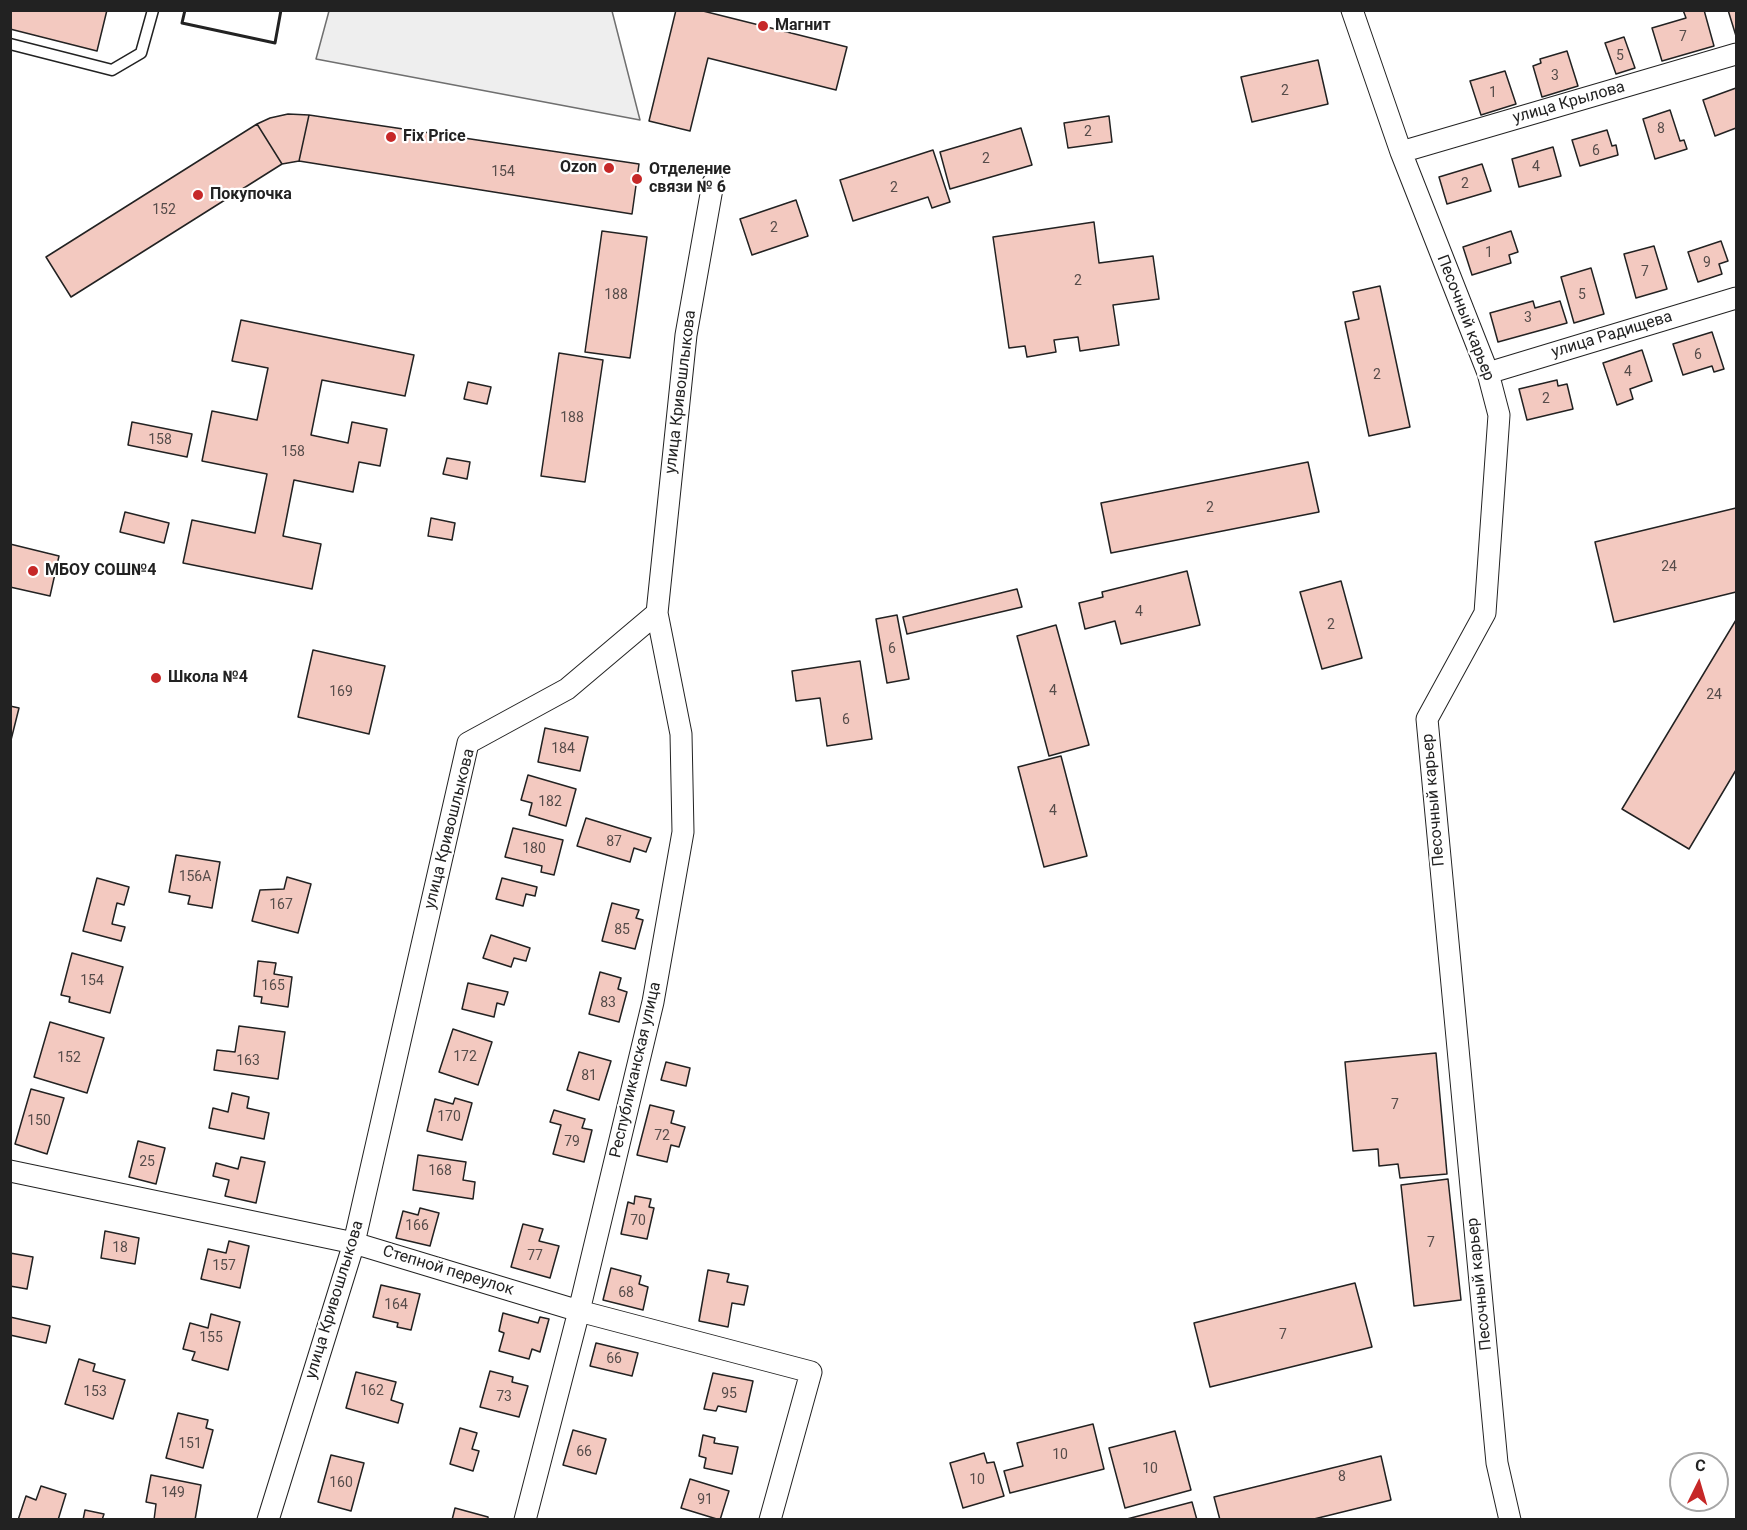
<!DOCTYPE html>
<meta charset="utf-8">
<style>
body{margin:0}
#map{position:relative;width:1747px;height:1530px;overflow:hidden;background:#fff;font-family:Roboto,sans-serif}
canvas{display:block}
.frame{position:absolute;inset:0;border:12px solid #222;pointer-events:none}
.north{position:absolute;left:1669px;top:1452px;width:60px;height:60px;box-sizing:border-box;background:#fff;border:2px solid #a7a7a7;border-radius:50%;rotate:5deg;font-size:16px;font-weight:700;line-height:24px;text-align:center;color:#222}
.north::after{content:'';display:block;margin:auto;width:21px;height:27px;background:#c62828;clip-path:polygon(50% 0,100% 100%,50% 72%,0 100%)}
</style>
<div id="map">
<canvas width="1747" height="1530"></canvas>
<div class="frame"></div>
<div class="north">С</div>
</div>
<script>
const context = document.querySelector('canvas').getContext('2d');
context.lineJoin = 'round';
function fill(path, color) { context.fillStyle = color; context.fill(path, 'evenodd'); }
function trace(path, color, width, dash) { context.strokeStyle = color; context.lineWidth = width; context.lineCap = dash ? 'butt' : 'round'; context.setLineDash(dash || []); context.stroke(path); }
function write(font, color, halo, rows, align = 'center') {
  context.font = font + ' Roboto,sans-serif'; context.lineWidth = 4.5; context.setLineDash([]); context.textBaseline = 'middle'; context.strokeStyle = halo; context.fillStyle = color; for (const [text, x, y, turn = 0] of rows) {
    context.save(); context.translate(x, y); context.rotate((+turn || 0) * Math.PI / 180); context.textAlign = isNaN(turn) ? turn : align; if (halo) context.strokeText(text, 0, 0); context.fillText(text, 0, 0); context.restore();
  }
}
const green = new Path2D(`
 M 329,11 L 612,11 L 640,120 L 316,59 Z`);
fill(green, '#eee');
trace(green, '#6f6f6f', 1.5);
const building = new Path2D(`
 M 10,10 L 107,10 L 97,51 L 10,29 Z
 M 676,10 L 699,10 L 847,47 L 836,90 L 708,58 L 690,131 L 649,121 Z
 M 1683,10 L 1704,10 L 1714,46 L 1662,61 L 1652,28 L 1686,18 Z
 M 1728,10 L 1736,10 L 1736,36 Z
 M 1624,37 L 1635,68 L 1616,74 L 1605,43 Z
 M 1567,51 L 1578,86 L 1542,97 L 1533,66 L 1541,63 L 1540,59 Z
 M 1318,60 L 1328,104 L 1252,122 L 1241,77 Z
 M 1505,71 L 1516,104 L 1481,115 L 1470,81 Z
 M 1736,88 L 1736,128 L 1715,136 L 1703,100 Z
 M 1670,110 L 1680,141 L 1684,140 L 1687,149 L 1655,159 L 1643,119 Z
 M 288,114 L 309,115 L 299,161 L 282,164 L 257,124 L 270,118 Z
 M 309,115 L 639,164 L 632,214 L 299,161 Z
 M 1109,116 L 1112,142 L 1068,148 L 1064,123 Z
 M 257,124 L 282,164 L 71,297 L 46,257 Z
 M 1021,128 L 1032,165 L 950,189 L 940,152 Z
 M 1607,130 L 1612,146 L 1616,145 L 1618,155 L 1580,166 L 1572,140 Z
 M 1553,147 L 1561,176 L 1519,187 L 1512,159 Z
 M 933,150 L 950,202 L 932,208 L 928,197 L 853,221 L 840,180 Z
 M 1482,164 L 1491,191 L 1447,204 L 1439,177 Z
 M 796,200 L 808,236 L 752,255 L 740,219 Z
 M 1094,222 L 1099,263 L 1153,256 L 1159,299 L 1113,305 L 1119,345 L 1080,351 L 1078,337 L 1054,340 L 1056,352 L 1027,357 L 1025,346 L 1009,348 L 993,237 Z
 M 602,231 L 647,237 L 630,358 L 585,352 Z
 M 1511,231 L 1518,252 L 1509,255 L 1511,263 L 1472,275 L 1463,247 Z
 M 1721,241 L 1728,261 L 1719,264 L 1722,274 L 1698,282 L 1688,252 Z
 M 1654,246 L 1667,289 L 1636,298 L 1624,254 Z
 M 1591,268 L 1604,314 L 1574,323 L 1561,277 Z
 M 1380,286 L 1410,427 L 1369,436 L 1345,322 L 1359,319 L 1353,292 Z
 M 1533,301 L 1535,308 L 1560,301 L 1567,323 L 1498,342 L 1490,313 Z
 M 241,320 L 414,355 L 405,396 L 322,380 L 311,435 L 348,443 L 352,422 L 387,429 L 380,466 L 359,462 L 353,492 L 294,480 L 283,536 L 321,544 L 312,589 L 183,563 L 192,520 L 255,533 L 267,474 L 202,461 L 212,411 L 257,420 L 268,368 L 232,361 Z
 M 1712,332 L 1724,369 L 1714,372 L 1712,366 L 1683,375 L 1673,344 Z
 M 1642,350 L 1652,381 L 1630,389 L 1633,399 L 1617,405 L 1603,363 Z
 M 559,353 L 603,360 L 585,482 L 541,476 Z
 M 1557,380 L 1558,386 L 1567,384 L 1573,409 L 1527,420 L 1519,389 Z
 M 468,382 L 491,387 L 487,404 L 464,399 Z
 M 132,422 L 192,434 L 187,457 L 128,445 Z
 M 447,458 L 470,462 L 467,479 L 443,474 Z
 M 1308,462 L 1319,512 L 1111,553 L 1101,503 Z
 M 1736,508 L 1736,592 L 1614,622 L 1595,542 Z
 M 125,512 L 169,523 L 164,543 L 120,532 Z
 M 431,518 L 455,523 L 452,540 L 428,536 Z
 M 10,544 L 59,556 L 50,596 L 10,587 Z
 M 1187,571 L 1200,625 L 1121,644 L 1115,621 L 1085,629 L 1079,603 L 1103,597 L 1102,592 Z
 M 1341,581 L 1362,658 L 1322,669 L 1300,592 Z
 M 1017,589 L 1022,607 L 907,634 L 903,617 Z
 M 897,615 L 909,679 L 887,683 L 876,619 Z
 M 1736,620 L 1736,770 L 1689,849 L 1622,809 Z
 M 1056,625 L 1089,745 L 1049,756 L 1017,636 Z
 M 313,650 L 385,666 L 369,734 L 298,717 Z
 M 860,661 L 872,739 L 827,746 L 820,698 L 796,701 L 792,671 Z
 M 10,706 L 19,708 L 11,740 L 10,740 Z
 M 545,728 L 588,737 L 580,771 L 538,762 Z
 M 1061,756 L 1087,856 L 1044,867 L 1018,767 Z
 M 528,775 L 576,789 L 566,826 L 529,815 L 532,803 L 521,800 Z
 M 586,818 L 651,838 L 646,852 L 634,848 L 630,862 L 577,846 Z
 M 513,828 L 563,840 L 554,875 L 541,872 L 542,866 L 505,857 Z
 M 176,855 L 220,862 L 212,908 L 188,904 L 190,896 L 169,892 Z
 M 287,877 L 311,884 L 298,933 L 252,921 L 260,890 L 284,889 Z
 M 97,878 L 129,887 L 124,905 L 117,903 L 112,924 L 125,927 L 121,941 L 83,931 Z
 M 502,878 L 537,887 L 535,896 L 526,894 L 523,906 L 496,899 Z
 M 612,903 L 639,910 L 636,918 L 643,920 L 635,949 L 602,941 Z
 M 491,935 L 530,948 L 526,961 L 514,958 L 511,967 L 483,958 Z
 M 72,953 L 123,967 L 110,1013 L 69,1002 L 70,997 L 61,995 Z
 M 258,961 L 276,963 L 274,974 L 292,977 L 288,1007 L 261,1003 L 262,997 L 254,996 Z
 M 600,972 L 621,978 L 618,989 L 627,992 L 619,1022 L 589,1014 Z
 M 468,983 L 508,992 L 504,1005 L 497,1003 L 494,1017 L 462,1009 Z
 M 50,1022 L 104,1038 L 87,1093 L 34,1077 Z
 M 239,1026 L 285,1032 L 278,1079 L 214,1070 L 217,1050 L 235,1052 Z
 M 453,1029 L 492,1042 L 478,1085 L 439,1072 Z
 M 579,1052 L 611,1061 L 599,1100 L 567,1090 Z
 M 1436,1053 L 1447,1174 L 1400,1178 L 1398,1164 L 1379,1166 L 1378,1149 L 1353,1151 L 1345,1062 Z
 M 666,1062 L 690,1068 L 686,1086 L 661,1080 Z
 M 31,1089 L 64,1098 L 47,1154 L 15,1144 Z
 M 232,1093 L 249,1097 L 247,1108 L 269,1113 L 264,1139 L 209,1128 L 213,1108 L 228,1112 Z
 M 455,1098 L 472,1103 L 462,1140 L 427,1131 L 435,1099 L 453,1104 Z
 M 650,1105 L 674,1111 L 671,1123 L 685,1127 L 679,1147 L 671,1145 L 667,1162 L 637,1155 Z
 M 554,1110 L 585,1119 L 582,1128 L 592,1130 L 584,1162 L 553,1154 L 561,1125 L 550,1122 Z
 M 138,1141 L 165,1148 L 156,1184 L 129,1177 Z
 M 418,1155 L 466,1162 L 463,1180 L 475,1182 L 473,1199 L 413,1190 Z
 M 241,1157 L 265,1162 L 256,1203 L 225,1196 L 229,1180 L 213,1176 L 216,1163 L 238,1169 Z
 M 1448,1179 L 1461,1300 L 1414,1306 L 1401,1185 Z
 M 635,1196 L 651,1199 L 649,1207 L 654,1208 L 647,1239 L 621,1234 L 628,1202 L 634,1204 Z
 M 420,1208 L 439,1213 L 430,1246 L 396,1238 L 403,1211 L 418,1215 Z
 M 523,1224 L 543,1229 L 539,1241 L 559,1246 L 550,1278 L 511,1267 Z
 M 105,1231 L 139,1238 L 135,1264 L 101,1258 Z
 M 229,1241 L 249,1246 L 240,1288 L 201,1279 L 208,1249 L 226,1253 Z
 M 10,1253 L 33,1257 L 27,1289 L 10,1286 Z
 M 611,1268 L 641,1276 L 639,1284 L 648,1287 L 643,1310 L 603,1300 Z
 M 708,1270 L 729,1274 L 727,1282 L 748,1286 L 744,1305 L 732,1303 L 728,1327 L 699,1321 Z
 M 1355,1283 L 1372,1347 L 1210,1387 L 1194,1323 Z
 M 381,1285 L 420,1294 L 411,1330 L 397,1327 L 398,1323 L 373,1317 Z
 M 503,1313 L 538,1323 L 540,1317 L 549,1319 L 540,1352 L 532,1349 L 529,1359 L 499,1351 L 504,1333 L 499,1331 Z
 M 211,1314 L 240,1322 L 228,1370 L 192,1360 L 195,1352 L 183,1349 L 190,1323 L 208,1328 Z
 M 10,1317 L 50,1326 L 46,1343 L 10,1335 Z
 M 596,1343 L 638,1353 L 632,1376 L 590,1366 Z
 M 79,1359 L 95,1364 L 93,1371 L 125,1380 L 113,1419 L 65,1404 Z
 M 490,1371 L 513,1377 L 512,1382 L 528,1386 L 519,1417 L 480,1407 Z
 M 356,1372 L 396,1382 L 391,1400 L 403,1404 L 398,1423 L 346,1408 Z
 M 713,1373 L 753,1381 L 746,1412 L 718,1406 L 716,1411 L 704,1409 Z
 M 178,1413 L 208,1420 L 206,1428 L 213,1430 L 203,1468 L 166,1458 Z
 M 1093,1424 L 1104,1469 L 1010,1493 L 1004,1471 L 1023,1466 L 1017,1443 Z
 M 460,1428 L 477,1433 L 472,1449 L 479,1451 L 473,1471 L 450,1464 Z
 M 573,1430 L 606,1439 L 596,1474 L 563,1465 Z
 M 1175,1431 L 1191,1490 L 1125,1508 L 1109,1448 Z
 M 703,1435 L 715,1438 L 714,1443 L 738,1447 L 732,1474 L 704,1468 L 706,1458 L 699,1456 Z
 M 984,1453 L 987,1463 L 994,1462 L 1004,1496 L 963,1508 L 950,1463 Z
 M 331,1455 L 364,1463 L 351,1511 L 318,1502 Z
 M 1381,1456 L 1391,1500 L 1310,1520 L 1220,1520 L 1214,1497 Z
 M 151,1475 L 201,1485 L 195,1520 L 154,1520 L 156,1504 L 146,1502 Z
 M 690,1479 L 729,1491 L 720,1520 L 681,1508 Z
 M 41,1486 L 66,1494 L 58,1520 L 18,1520 L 26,1496 L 36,1500 Z
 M 1192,1502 L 1197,1520 L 1127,1520 L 1127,1519 Z
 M 455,1508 L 488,1517 L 488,1520 L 452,1520 Z
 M 85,1510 L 104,1514 L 102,1520 L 83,1520 Z`);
fill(building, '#f3c9c0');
trace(building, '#222', 1.5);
const lane = new Path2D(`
 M 10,44 L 112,70 L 141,53 L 153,10`);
const street = new Path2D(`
 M 1352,10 L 1401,152 L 1488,373 L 1499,415 L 1485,613 L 1427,719 L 1497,1463 L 1510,1520
 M 1401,152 L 1736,54
 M 1488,373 L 1736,298
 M 10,1171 L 354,1243 L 579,1311 L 811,1372 L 770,1520
 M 268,1520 L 354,1243 L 468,743 L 567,689 L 657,613 L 686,335 L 713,183
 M 525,1520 L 579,1311 L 653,1002 L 683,832 L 681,734 L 657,613`);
trace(lane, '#222', 13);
trace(street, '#222', 23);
trace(lane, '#fff', 10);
trace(street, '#fff', 21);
trace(new Path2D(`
 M 185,10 L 182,23 L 275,43 L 281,10`), '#222', 3);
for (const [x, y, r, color] of [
 [763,26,6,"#c62828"],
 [391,137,6,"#c62828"],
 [609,168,6,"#c62828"],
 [637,179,6,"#c62828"],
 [198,195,6,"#c62828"],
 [33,571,6,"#c62828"],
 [156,678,6,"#c62828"]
]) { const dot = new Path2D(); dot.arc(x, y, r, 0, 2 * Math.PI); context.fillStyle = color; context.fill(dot); trace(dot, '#fff', 2); }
write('14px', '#564c4a', null, [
 ["7",1683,37],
 ["5",1620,56],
 ["3",1555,76],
 ["2",1285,91],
 ["1",1493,93],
 ["8",1661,129],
 ["2",1088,132],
 ["6",1596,151],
 ["2",986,159],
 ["4",1536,167],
 ["154",503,172],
 ["2",1465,184],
 ["2",894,188],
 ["152",164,210],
 ["2",774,228],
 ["1",1489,253],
 ["9",1707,263],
 ["7",1645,272],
 ["2",1078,281],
 ["188",616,295],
 ["5",1582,295],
 ["3",1528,318],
 ["6",1698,355],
 ["4",1628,372],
 ["2",1377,375],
 ["2",1546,399],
 ["188",572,418],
 ["158",160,440],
 ["158",293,452],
 ["2",1210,508],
 ["24",1669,567],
 ["4",1139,612],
 ["2",1331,625],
 ["6",892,649],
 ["4",1053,691],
 ["169",341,692],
 ["24",1714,695],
 ["6",846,720],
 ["184",563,749],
 ["182",550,802],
 ["4",1053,811],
 ["87",614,842],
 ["180",534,849],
 ["156А",195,877],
 ["167",281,905],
 ["85",622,930],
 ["154",92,981],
 ["165",273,986],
 ["83",608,1003],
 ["172",465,1057],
 ["152",69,1058],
 ["163",248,1061],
 ["81",589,1076],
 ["7",1395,1105],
 ["170",449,1117],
 ["150",39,1121],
 ["72",662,1136],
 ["79",572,1142],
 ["25",147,1162],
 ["168",440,1171],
 ["70",638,1221],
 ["166",417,1226],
 ["7",1431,1243],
 ["18",120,1248],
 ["77",535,1256],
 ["157",224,1266],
 ["68",626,1293],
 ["164",396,1305],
 ["7",1283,1335],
 ["155",211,1338],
 ["66",614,1359],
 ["162",372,1391],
 ["153",95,1392],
 ["95",729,1394],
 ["73",504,1397],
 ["151",190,1444],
 ["66",584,1452],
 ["10",1060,1455],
 ["10",1150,1469],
 ["8",1342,1477],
 ["10",977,1480],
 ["160",341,1483],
 ["149",173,1493],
 ["91",705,1500]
]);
write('bold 16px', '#222', '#fff', [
 ["Магнит",775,26],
 ["Fix Price",403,137],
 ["Ozon",597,168,"right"],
 ["Отделение",649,170],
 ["связи № 6",649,188],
 ["Покупочка",210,195],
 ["МБОУ СОШ№4",45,571],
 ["Школа №4",168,678]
], 'left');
write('16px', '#222', '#fff', [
 ["улица Крылова",1569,103,-16],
 ["Песочный карьер",1465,318,69],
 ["улица Радищева",1612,335,-17],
 ["улица Кривошлыкова",681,392,-83],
 ["Песочный карьер",1434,800,-95],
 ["улица Кривошлыкова",450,829,-76],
 ["Республиканская улица",636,1070,-77],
 ["Степной переулок",448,1271,17],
 ["Песочный карьер",1480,1284,-96],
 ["улица Кривошлыкова",335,1300,-73]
]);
</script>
